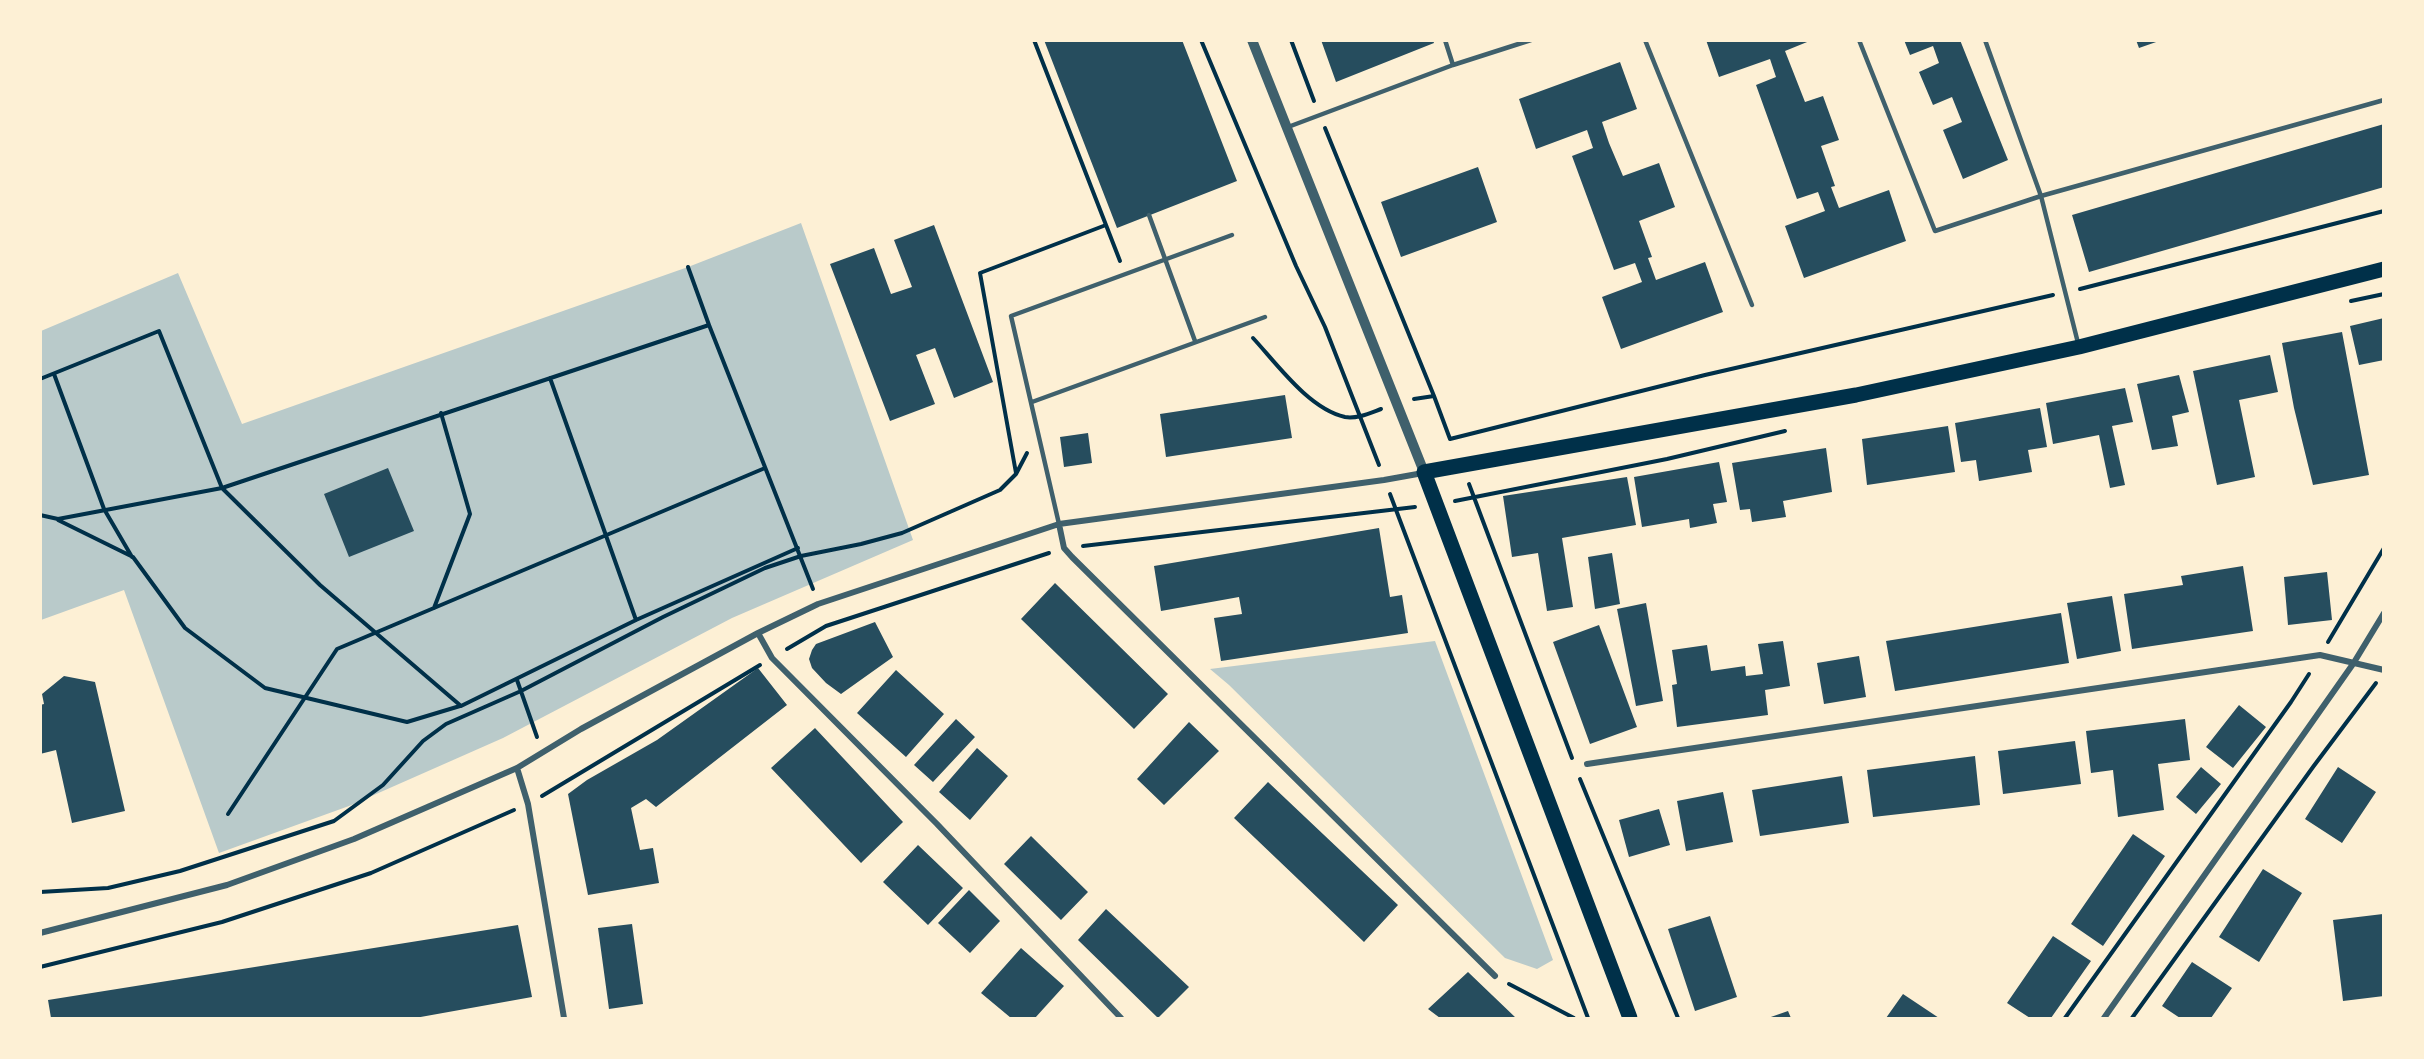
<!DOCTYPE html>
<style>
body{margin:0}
#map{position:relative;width:2424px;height:1059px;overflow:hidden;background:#fdf0d5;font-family:"Golos Text",sans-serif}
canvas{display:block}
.frame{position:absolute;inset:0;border:42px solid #fdf0d5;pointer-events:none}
</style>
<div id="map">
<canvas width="2424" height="1059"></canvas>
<div class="frame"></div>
</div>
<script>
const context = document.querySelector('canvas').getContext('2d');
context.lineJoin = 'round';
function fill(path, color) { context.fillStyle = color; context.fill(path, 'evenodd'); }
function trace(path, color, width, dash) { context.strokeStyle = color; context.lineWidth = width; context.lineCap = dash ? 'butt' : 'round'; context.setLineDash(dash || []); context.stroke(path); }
fill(new Path2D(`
 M 801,223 L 913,540 L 732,618 L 503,738 L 349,806 L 219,853 L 124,590 L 41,620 L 41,331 L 178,273 L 242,424 L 688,267 Z
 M 1435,641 L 1553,960 L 1537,969 L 1505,958 L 1229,685 L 1210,669 Z`), '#b9caca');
fill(new Path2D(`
 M 1044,40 L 1182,40 L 1237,181 L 1117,228 Z
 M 1321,40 L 1433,40 L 1434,43 L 1336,82 Z
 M 1706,40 L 1812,40 L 1785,51 L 1805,102 L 1823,96 L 1839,140 L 1821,146 L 1835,186 L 1831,187 L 1839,208 L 1889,190 L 1906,241 L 1804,278 L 1785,226 L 1825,211 L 1818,192 L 1797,199 L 1756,85 L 1776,77 L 1770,59 L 1719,77 Z
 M 1904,40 L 1960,40 L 2008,160 L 1963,179 L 1943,130 L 1962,122 L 1952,97 L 1933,105 L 1919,72 L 1939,63 L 1933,46 L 1910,55 Z
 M 2136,40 L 2159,40 L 2159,41 L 2139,48 Z
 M 1620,62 L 1637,109 L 1602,122 L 1609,143 L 1623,176 L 1659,163 L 1675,207 L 1639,221 L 1652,257 L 1648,258 L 1656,280 L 1705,262 L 1723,312 L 1621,349 L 1602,297 L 1642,282 L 1635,263 L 1614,270 L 1572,156 L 1593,148 L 1587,130 L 1536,149 L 1519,99 Z
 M 2384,124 L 2384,187 L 2089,272 L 2072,215 Z
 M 1478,167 L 1497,222 L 1401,257 L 1381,202 Z
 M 934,225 L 993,382 L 954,398 L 935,348 L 916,355 L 935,404 L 890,421 L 830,264 L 874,248 L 891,294 L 912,287 L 894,240 Z
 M 2384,318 L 2384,360 L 2359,365 L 2350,326 Z
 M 2342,332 L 2369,475 L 2313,485 L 2294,408 L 2282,343 Z
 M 2270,355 L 2278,392 L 2239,400 L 2255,477 L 2217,485 L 2193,371 Z
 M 2179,375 L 2189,412 L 2172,416 L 2178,446 L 2152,450 L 2137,384 Z
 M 2125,388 L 2133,422 L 2112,426 L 2125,485 L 2110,488 L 2099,435 L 2053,444 L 2046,403 Z
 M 1285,395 L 1292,438 L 1166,457 L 1160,414 Z
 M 2040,408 L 2047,447 L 2028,450 L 2032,472 L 1979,481 L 1976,460 L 1961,462 L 1955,423 Z
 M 1948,426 L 1955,472 L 1867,485 L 1862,439 Z
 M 1088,433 L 1092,463 L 1064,467 L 1060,437 Z
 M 1826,448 L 1832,492 L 1783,501 L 1786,517 L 1752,522 L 1750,509 L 1740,510 L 1732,463 Z
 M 1719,462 L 1727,502 L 1713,504 L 1717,523 L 1690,528 L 1689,519 L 1642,527 L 1634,477 Z
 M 388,468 L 414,531 L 349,557 L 324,494 Z
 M 1627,477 L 1636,525 L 1562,538 L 1573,607 L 1547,611 L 1538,553 L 1512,557 L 1503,496 Z
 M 1379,528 L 1390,597 L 1402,595 L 1408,633 L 1221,661 L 1214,618 L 1242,614 L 1239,597 L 1161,611 L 1154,566 Z
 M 1612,553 L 1620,604 L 1595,609 L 1588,557 Z
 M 2243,566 L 2253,631 L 2132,649 L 2124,594 L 2183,585 L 2181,576 Z
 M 2327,572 L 2332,620 L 2288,625 L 2284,577 Z
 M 1055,583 L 1168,694 L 1134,729 L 1021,619 Z
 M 2112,596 L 2121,651 L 2077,659 L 2067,603 Z
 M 1646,603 L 1663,701 L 1636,706 L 1617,609 Z
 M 2061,613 L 2069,663 L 1895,691 L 1886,641 Z
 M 875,622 L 893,657 L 841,694 L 826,683 L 812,668 L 809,659 L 812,650 L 816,644 Z
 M 1599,625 L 1637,727 L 1590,744 L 1553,642 Z
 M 1783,641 L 1790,686 L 1765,690 L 1768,715 L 1677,727 L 1672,685 L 1677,684 L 1672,650 L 1707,645 L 1711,671 L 1745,666 L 1746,676 L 1763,674 L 1758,644 Z
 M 1859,656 L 1866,697 L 1824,704 L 1817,663 Z
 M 758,668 L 787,705 L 656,807 L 646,799 L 631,808 L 640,850 L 653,848 L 659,883 L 588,895 L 568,794 L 587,780 L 657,740 Z
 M 896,670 L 944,714 L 906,757 L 857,713 Z
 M 64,676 L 95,682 L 125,811 L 72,823 L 56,750 L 40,754 L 40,705 L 44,704 L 42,694 Z
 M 2239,705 L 2266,727 L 2233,768 L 2206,747 Z
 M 956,719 L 975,737 L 933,782 L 914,765 Z
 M 2185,719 L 2190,760 L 2158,764 L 2164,810 L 2118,817 L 2113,770 L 2091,773 L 2086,731 Z
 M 1189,722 L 1219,751 L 1164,805 L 1137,779 Z
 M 815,728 L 903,822 L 861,863 L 771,768 Z
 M 2075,741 L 2081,784 L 2003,794 L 1998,751 Z
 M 977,748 L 1008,776 L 970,820 L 939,792 Z
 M 1975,756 L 1980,805 L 1873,817 L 1867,770 Z
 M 2201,767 L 2221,784 L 2196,814 L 2176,797 Z
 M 2338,767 L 2376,792 L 2342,843 L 2305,819 Z
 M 1842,776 L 1849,823 L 1760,836 L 1752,790 Z
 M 1268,782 L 1398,905 L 1364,942 L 1234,818 Z
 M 1723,792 L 1733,842 L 1686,851 L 1677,801 Z
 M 1659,809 L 1670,845 L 1629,857 L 1619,820 Z
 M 2133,834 L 2165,856 L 2103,946 L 2071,924 Z
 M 1031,836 L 1088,892 L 1061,920 L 1004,864 Z
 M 918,845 L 963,888 L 928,925 L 883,882 Z
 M 2263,869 L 2302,893 L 2259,962 L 2219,937 Z
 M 969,890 L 1000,921 L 970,953 L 938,923 Z
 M 1106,909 L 1189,987 L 1158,1018 L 1078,940 Z
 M 2383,914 L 2384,996 L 2343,1001 L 2333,920 Z
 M 1710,916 L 1737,997 L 1695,1011 L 1668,929 Z
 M 632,924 L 643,1004 L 609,1009 L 598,928 Z
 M 518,925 L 532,997 L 415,1018 L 51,1018 L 48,1000 Z
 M 2053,936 L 2091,961 L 2051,1018 L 2030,1018 L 2007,1003 Z
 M 1021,948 L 1064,986 L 1035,1018 L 1011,1018 L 981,993 Z
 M 2192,962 L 2232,988 L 2211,1018 L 2180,1018 L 2162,1006 Z
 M 1468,972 L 1516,1018 L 1440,1018 L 1428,1009 Z
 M 1903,994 L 1939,1018 L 1886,1018 Z
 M 1788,1011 L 1791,1018 L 1768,1018 Z`), '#264d5e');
trace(new Path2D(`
 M 1034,40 L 1120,261
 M 1201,40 L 1296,266 L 1325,327 L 1379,465
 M 1291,40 L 1314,101
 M 1325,128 L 1434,396 L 1450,439 L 1705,375 L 2053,295
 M 688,267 L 709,325 L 813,589
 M 2080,289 L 2384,211
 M 2351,301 L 2384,294
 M 1253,338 C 1277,364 1309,409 1345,417 C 1357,419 1370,413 1381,409
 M 54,374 L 104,509 L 132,557
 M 550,378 L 636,620
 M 40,379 L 159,331 L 222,488 L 709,325
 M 1414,399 L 1434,396
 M 1016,473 L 980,273 L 1106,225
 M 1469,484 L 1572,758
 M 1390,494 L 1588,1018
 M 1455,501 L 1667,459 L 1785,431
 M 40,515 L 58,519 L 222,488 L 320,585 L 461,706 L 636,620 L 798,548
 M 58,520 L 133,557 L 185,628 L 265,688 L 407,722 L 460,706
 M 1083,546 L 1415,507
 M 434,608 L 470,514 L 441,413
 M 2328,642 L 2384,548
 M 787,649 L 826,626 L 1049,553
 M 517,680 L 537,737
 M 1580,779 L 1678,1018
 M 542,796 L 760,665
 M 228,814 L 337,649 L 765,468
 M 40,892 L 108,888 L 180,871 L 334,821 L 383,785 L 423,741 L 446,724 L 521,691 L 663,617 L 765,568 L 801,556 L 861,544 L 902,533 L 1000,490 L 1016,474 L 1027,453
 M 40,967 L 222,922 L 371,873 L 514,810
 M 1509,984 L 1574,1018
 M 2065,1018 L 2291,702 L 2309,674
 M 2132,1018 L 2313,767 L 2376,683`), '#003049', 4);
trace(new Path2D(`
 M 1645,40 L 1752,305
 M 1859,40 L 1935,231 L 2041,196 L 1985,40
 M 1453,65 L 1531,40
 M 1288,127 L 1453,65 L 1445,40
 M 1149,215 L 1195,341
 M 2078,343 L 2041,196 L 2384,100
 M 1032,402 L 1265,317
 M 1059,524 L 1011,316 L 1232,235`), '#3f606c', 4.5);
trace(new Path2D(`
 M 1059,524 L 1064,548 L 1072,557 L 1495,976
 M 758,633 L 772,658 L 937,824 L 1121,1018
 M 1587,764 L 2320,655 L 2384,670
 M 517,768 L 528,804 L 564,1018
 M 40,933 L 227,885 L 354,839 L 517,768 L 581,729 L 758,633 L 818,604 L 1059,524 L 1384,480 L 1423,473
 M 2104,1018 L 2353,664 L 2384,613`), '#3f606c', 6);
trace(new Path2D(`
 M 1252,40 L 1424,472`), '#3f606c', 10);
trace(new Path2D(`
 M 1630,1018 L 1424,472 L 1856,395 L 2079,347 L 2384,269`), '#003049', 15);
</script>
